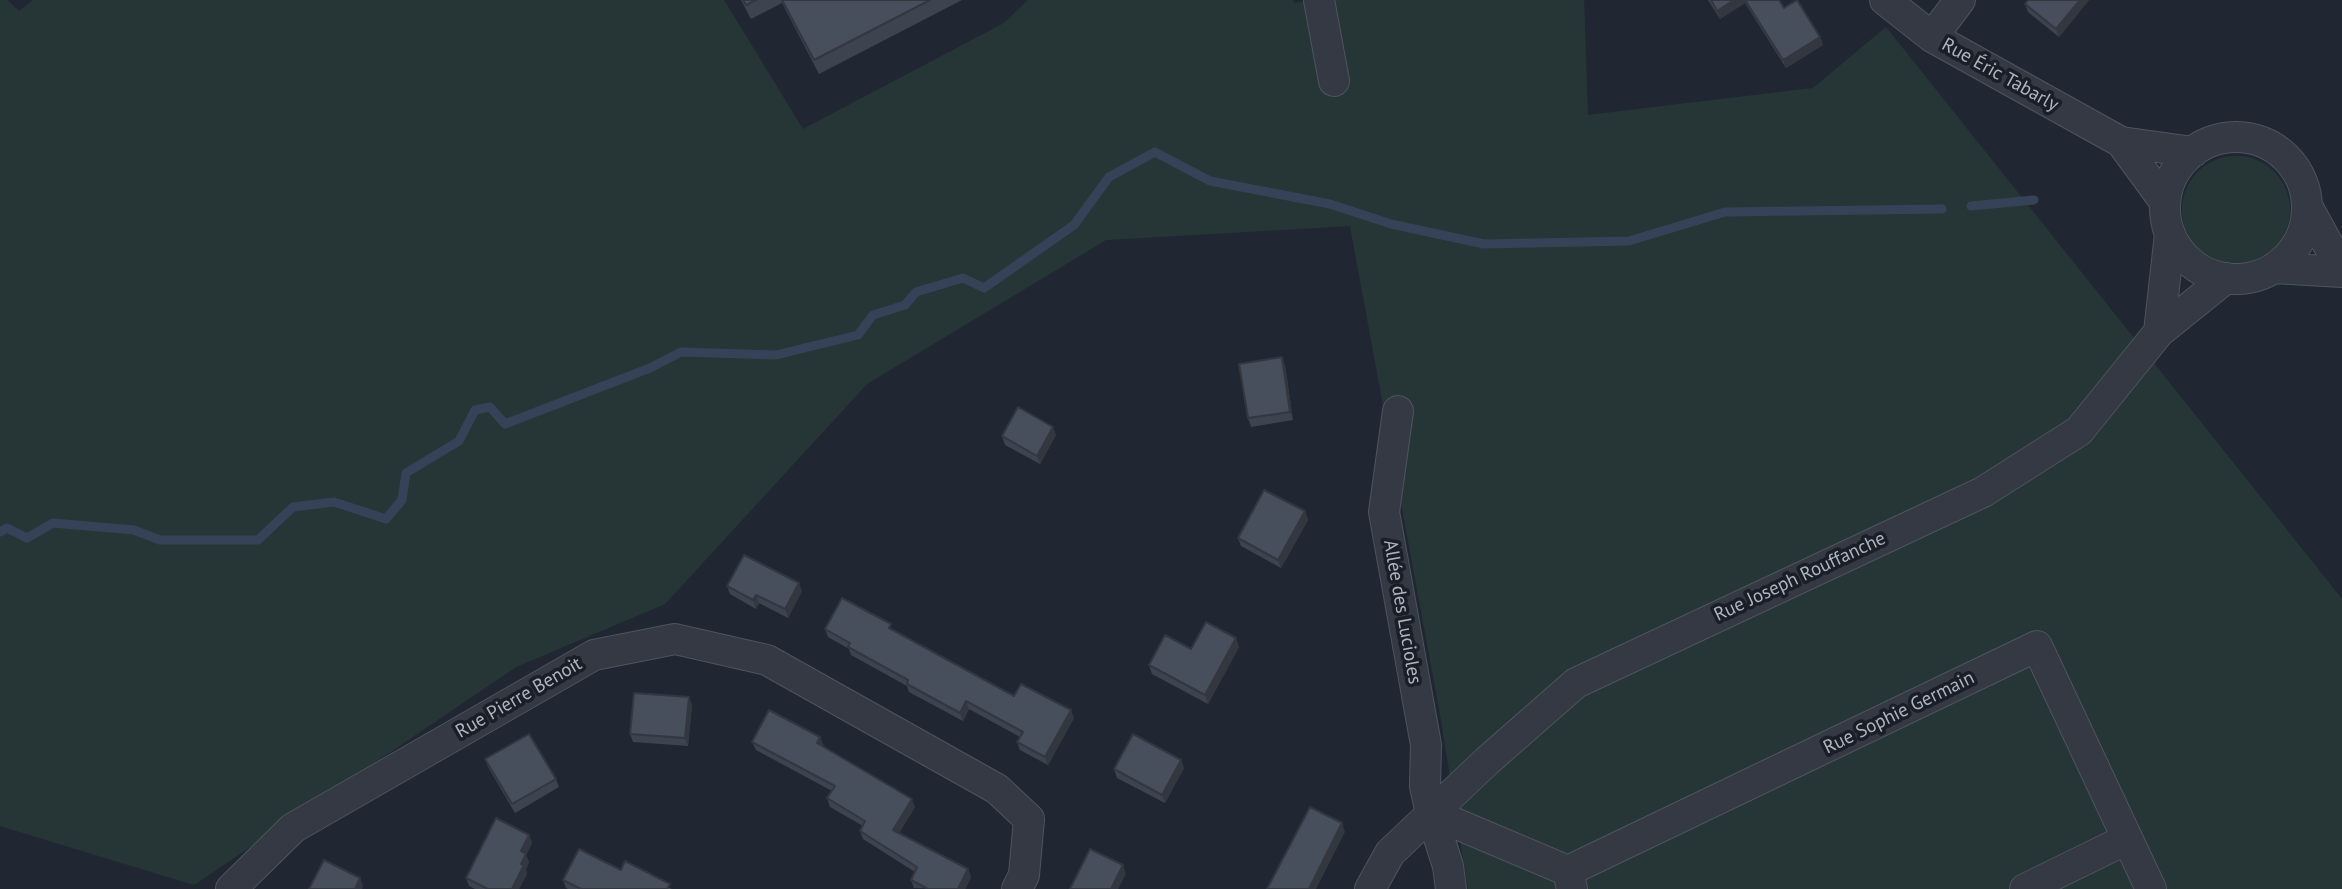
<!DOCTYPE html>
<meta charset="utf-8">
<style>
body{margin:0}
canvas{display:block;background:#212732}
</style>
<canvas width="2342" height="889"></canvas>
<script>
const context = document.querySelector('canvas').getContext('2d');
context.lineJoin = 'round';
function fill(path, color) { context.fillStyle = color; context.fill(path, 'evenodd'); }
function trace(path, color, width, dash) { context.strokeStyle = color; context.lineWidth = width; context.lineCap = dash ? 'butt' : 'round'; context.setLineDash(dash || []); context.stroke(path); }
function write(font, color, halo, rows, align = 'center') {
  context.font = font + ' "PT Sans",sans-serif'; context.lineWidth = 7; context.setLineDash([]); context.textBaseline = 'middle'; context.strokeStyle = halo; context.fillStyle = color; for (const [text, x, y, turn = 0] of rows) {
    context.save(); context.translate(x, y); context.rotate((+turn || 0) * Math.PI / 180); context.textAlign = isNaN(turn) ? turn : align; if (halo) context.strokeText(text, 0, 0); context.fillText(text, 0, 0); context.restore();
  }
}
fill(new Path2D(`
 M 0,0 L 7,0 L 19,11 L 33,0 L 724,0 L 803,129 L 1004,23 L 1028,0 L 1293,0 L 1294,3 L 1313,0 L 1584,0 L 1588,115 L 1813,88 L 1886,27 L 2342,599 L 2342,889 L 1468,889 L 1440,714 L 1350,226 L 1106,240 L 867,384 L 665,604 L 516,667 L 194,885 L 0,826 Z
 M2182 210a54 54 0 1 1 108 0a54 54 0 1 1-108 0Z`), '#263637');
trace(new Path2D(`
 M 1971,206 L 2034,200
 M 0,532 L 7,528 L 27,538 L 53,523 L 134,530 L 160,540 L 258,540 L 293,507 L 334,502 L 386,519 L 402,500 L 406,473 L 459,441 L 475,410 L 490,407 L 505,424 L 650,368 L 681,352 L 776,355 L 858,335 L 873,315 L 905,305 L 916,292 L 963,278 L 984,288 L 1074,225 L 1109,177 L 1155,152 L 1210,181 L 1330,204 L 1391,224 L 1484,244 L 1629,241 L 1725,212 L 1942,209`), '#364258', 9);
const minor = new Path2D(`
 M 1319,0 L 1334,81
 M 1885,0 L 1932,37 L 2121,142 L 2193,152
 M 1932,37 L 1960,0
 M2165 208a71 71 0 1 1 142 0a71 71 0 1 1-142 0Z
 M 2121,142 L 2165,202
 M 2307,206 L 2342,270
 M 2274,268 L 2342,272
 M 2159,332 L 2170,234
 M 1398,411 L 1384,512 L 1426,745 L 1425,786 L 1431,813 L 1448,866 L 1451,889
 M 1431,813 L 1568,871 L 1572,889
 M 1568,871 L 2037,646 L 2151,889
 M 231,889 L 293,828 L 594,655 L 675,639 L 767,660 L 997,789 L 1029,819 L 1024,875 L 1017,889
 M 1370,889 L 1390,853 L 1487,761 L 1576,683 L 1983,492 L 2079,431 L 2159,332 L 2226,278
 M 2025,889 L 2127,839`);
trace(minor, '#4e545e', 32);
trace(minor, '#343943', 30);
fill(new Path2D(`
 M 741,0 L 962,0 L 819,74 L 782,3 L 751,19 Z
 M 1708,0 L 1779,0 L 1784,8 L 1820,37 L 1823,45 L 1786,68 L 1745,3 L 1720,19 Z
 M 2028,0 L 2089,0 L 2059,37 L 2028,12 L 2025,4 Z
 M 1285,365 L 1293,420 L 1251,427 L 1248,418 Z
 M 1056,435 L 1040,464 L 1005,445 L 1002,436 Z
 M 1305,511 L 1308,520 L 1281,568 L 1241,546 L 1238,538 Z
 M 727,586 L 802,591 L 788,618 L 759,603 L 756,609 L 730,594 Z
 M 825,629 L 893,631 L 1014,696 L 1074,718 L 1048,765 L 1020,750 L 1017,742 L 1020,737 L 969,709 L 963,721 L 909,692 L 907,686 L 851,655 L 849,649 L 828,637 Z
 M 1239,647 L 1208,704 L 1152,674 L 1149,665 L 1191,649 Z
 M 689,697 L 692,705 L 688,746 L 633,742 L 630,734 Z
 M 752,742 L 824,746 L 823,747 L 915,807 L 899,833 L 968,869 L 971,877 L 965,889 L 914,888 L 911,880 L 915,872 L 863,839 L 860,831 L 863,826 L 830,807 L 827,798 L 832,791 L 756,750 Z
 M 485,759 L 556,779 L 559,787 L 515,813 L 488,767 Z
 M 1184,768 L 1165,803 L 1117,778 L 1114,769 Z
 M 529,835 L 532,843 L 526,855 L 529,862 L 526,869 L 527,874 L 519,889 L 475,889 L 469,886 L 466,878 Z
 M 621,870 L 672,889 L 568,889 L 566,888 L 563,880 Z`), '#3d434f');
fill(new Path2D(`
 M 1734,0 L 1744,0 L 1745,3 L 1720,19 L 1717,11 Z
 M 2080,0 L 2089,0 L 2059,37 L 2056,29 Z
 M 1820,37 L 1823,45 L 1786,68 L 1783,60 Z
 M 1282,357 L 1285,365 L 1293,420 L 1290,412 Z
 M 1053,427 L 1056,435 L 1040,464 L 1037,456 Z
 M 1305,511 L 1308,520 L 1281,568 L 1278,560 Z
 M 799,583 L 802,591 L 788,618 L 785,609 Z
 M 756,595 L 759,603 L 756,609 L 753,600 Z
 M 1236,638 L 1239,647 L 1208,704 L 1205,695 Z
 M 689,697 L 692,705 L 688,746 L 685,738 Z
 M 966,701 L 969,709 L 963,721 L 960,713 Z
 M 1071,710 L 1074,718 L 1048,765 L 1045,757 Z
 M 820,737 L 824,746 L 820,752 L 817,743 Z
 M 1181,760 L 1184,768 L 1165,803 L 1162,795 Z
 M 912,799 L 915,807 L 896,838 L 893,830 Z
 M 1342,823 L 1345,832 L 1316,889 L 1309,889 Z
 M 529,835 L 532,843 L 526,855 L 529,862 L 526,869 L 527,874 L 519,889 L 512,889 L 521,864 L 521,851 Z
 M 1123,865 L 1126,874 L 1118,889 L 1111,889 Z
 M 968,869 L 971,877 L 965,889 L 958,889 Z
 M 360,878 L 363,886 L 362,889 L 355,889 Z`), '#323740');
const building = new Path2D(`
 M 743,0 L 756,0 L 746,5 Z
 M 782,0 L 930,0 L 814,60 Z
 M 1711,0 L 1734,0 L 1717,11 Z
 M 1745,0 L 1779,0 L 1784,8 L 1797,0 L 1820,37 L 1783,60 Z
 M 2028,0 L 2080,0 L 2056,29 L 2025,4 Z
 M 1282,357 L 1290,412 L 1248,418 L 1239,364 Z
 M 1018,407 L 1053,427 L 1037,456 L 1002,436 Z
 M 1264,490 L 1305,511 L 1278,560 L 1238,538 Z
 M 744,555 L 799,583 L 785,609 L 756,595 L 753,600 L 727,586 Z
 M 842,598 L 891,624 L 889,628 L 1014,696 L 1021,684 L 1071,710 L 1045,757 L 1017,742 L 1023,732 L 966,701 L 960,713 L 907,684 L 908,680 L 848,647 L 850,643 L 825,629 Z
 M 1206,622 L 1236,638 L 1205,695 L 1149,665 L 1165,635 L 1191,649 Z
 M 634,693 L 689,697 L 685,738 L 630,734 Z
 M 769,710 L 820,737 L 817,743 L 912,799 L 893,830 L 968,869 L 958,889 L 928,889 L 911,880 L 917,867 L 860,831 L 865,821 L 827,798 L 835,786 L 752,742 Z
 M 529,734 L 556,779 L 512,804 L 485,759 Z
 M 1133,734 L 1181,760 L 1162,795 L 1114,769 Z
 M 1310,807 L 1342,823 L 1309,889 L 1267,889 Z
 M 496,818 L 529,835 L 521,851 L 526,854 L 521,864 L 524,865 L 512,889 L 488,889 L 466,878 Z
 M 579,849 L 621,870 L 625,861 L 670,884 L 667,889 L 581,889 L 563,880 Z
 M 1090,849 L 1123,865 L 1111,889 L 1070,889 Z
 M 324,860 L 360,878 L 355,889 L 309,889 Z`);
fill(building, '#474e5c');
trace(building, '#323740', 2);
write('19px', '#aeb4c0', '#191e27', [
 ["Rue Éric Tabarly",2000,75,29],
 ["Rue Joseph Rouffanche",1800,577,-25],
 ["Allée des Lucioles",1402,612,80],
 ["Rue Pierre Benoit",519,698,-30],
 ["Rue Sophie Germain",1899,713,-26]
]);
</script>
